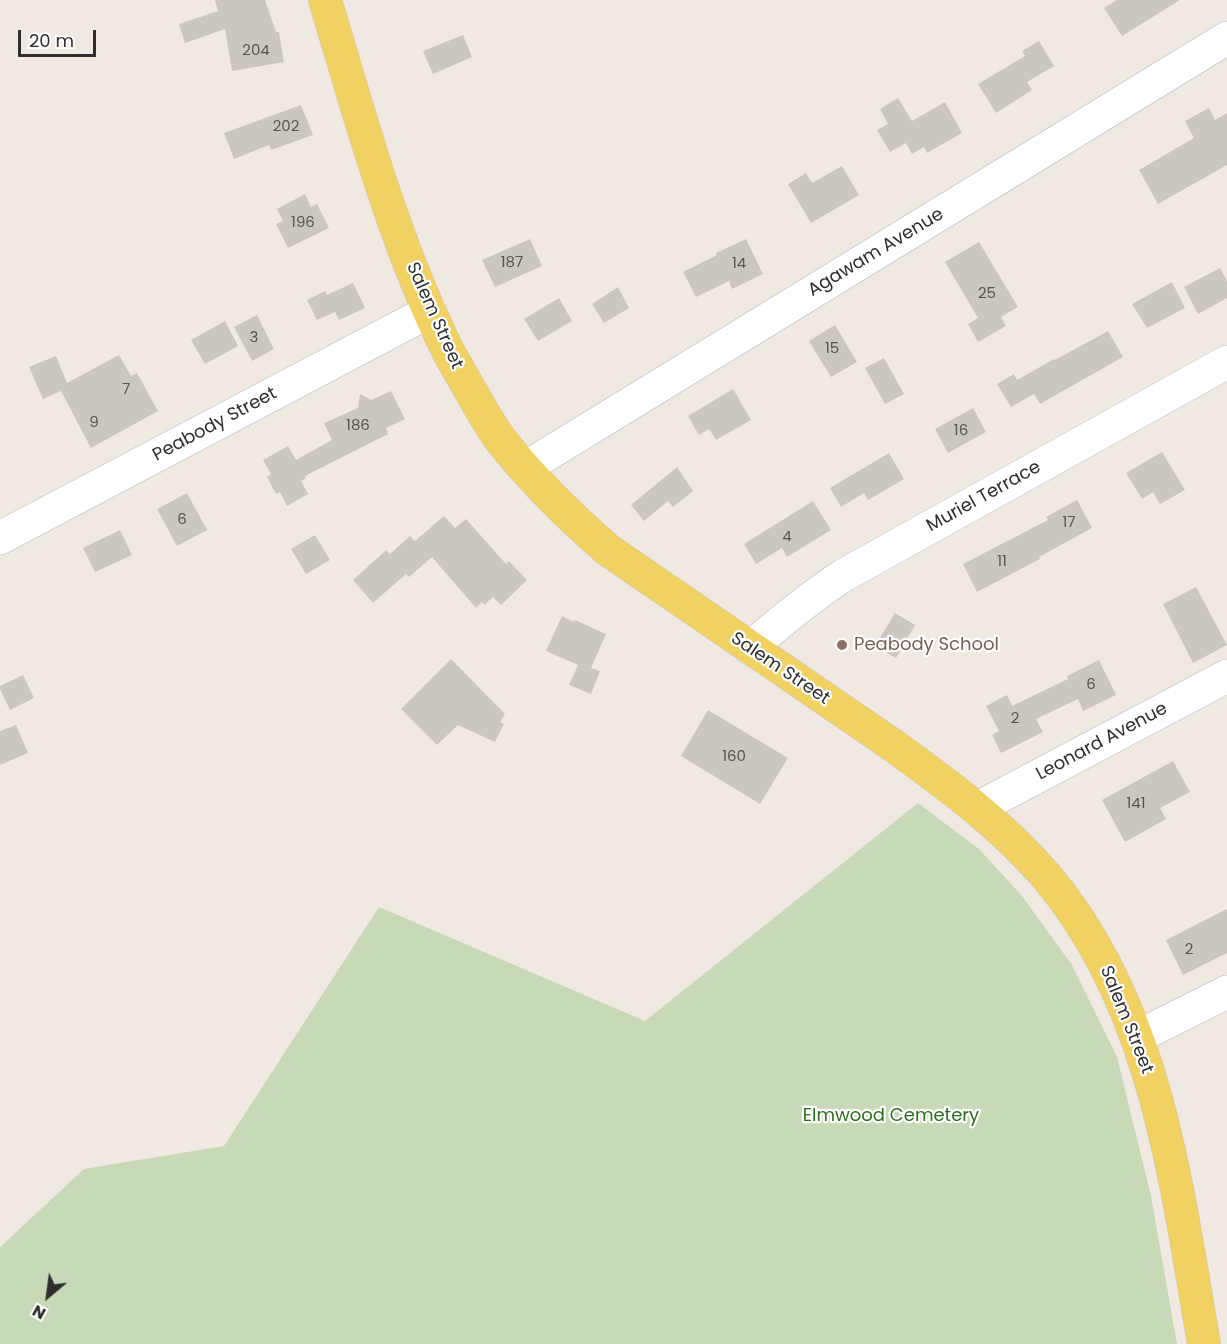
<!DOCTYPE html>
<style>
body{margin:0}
#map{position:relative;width:1227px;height:1344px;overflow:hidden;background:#efe9e1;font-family:Poppins,sans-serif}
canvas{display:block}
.north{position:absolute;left:18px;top:1266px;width:60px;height:60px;-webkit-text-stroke:4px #fff;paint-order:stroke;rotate:209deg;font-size:16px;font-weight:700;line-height:24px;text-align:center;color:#2e2e2e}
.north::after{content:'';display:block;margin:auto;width:21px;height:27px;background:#2e2e2e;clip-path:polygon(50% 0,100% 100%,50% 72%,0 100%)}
.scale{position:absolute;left:18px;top:30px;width:78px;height:27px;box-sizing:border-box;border:3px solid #2e2e2e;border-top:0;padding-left:8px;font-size:18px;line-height:21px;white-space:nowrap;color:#2e2e2e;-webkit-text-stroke:4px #fff;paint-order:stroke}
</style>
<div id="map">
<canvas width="1227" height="1344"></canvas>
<div class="north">N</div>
<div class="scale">20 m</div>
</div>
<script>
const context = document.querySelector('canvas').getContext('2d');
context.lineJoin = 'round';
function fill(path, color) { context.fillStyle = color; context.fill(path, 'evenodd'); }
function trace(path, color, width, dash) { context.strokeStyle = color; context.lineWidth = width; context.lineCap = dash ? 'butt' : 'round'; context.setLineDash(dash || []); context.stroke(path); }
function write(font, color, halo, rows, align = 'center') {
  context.font = font + ' Poppins,sans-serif'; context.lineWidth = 4.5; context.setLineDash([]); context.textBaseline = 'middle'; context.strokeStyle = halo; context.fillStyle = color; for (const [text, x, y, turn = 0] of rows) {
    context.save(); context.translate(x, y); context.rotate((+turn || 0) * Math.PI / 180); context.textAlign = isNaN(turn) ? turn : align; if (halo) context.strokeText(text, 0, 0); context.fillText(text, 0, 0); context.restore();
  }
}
fill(new Path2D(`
 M 918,803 L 979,849 L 1022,896 L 1072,965 L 1117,1057 L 1151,1196 L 1177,1344 L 0,1344 L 0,1247 L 84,1169 L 224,1146 L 379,907 L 645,1021 Z`), '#c8d9b8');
fill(new Path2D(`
 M 215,0 L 265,0 L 276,32 L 279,32 L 284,62 L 232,71 L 225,29 L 185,43 L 179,24 L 218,11 Z
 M 1117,0 L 1180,0 L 1122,36 L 1104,8 Z
 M 463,35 L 472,57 L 433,74 L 423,51 Z
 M 1039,41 L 1054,66 L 1027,82 L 1032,90 L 996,113 L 978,84 L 1025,56 L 1022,51 Z
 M 898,98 L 912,121 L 945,102 L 962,133 L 927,153 L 924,147 L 912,154 L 906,143 L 890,152 L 877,130 L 888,124 L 880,109 Z
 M 301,105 L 313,135 L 271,150 L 269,145 L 234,159 L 224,133 Z
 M 1209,108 L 1215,120 L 1227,113 L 1227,165 L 1158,204 L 1139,170 L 1194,138 L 1185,121 Z
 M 842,166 L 859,195 L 811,223 L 788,184 L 806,173 L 812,183 Z
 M 305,194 L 311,207 L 317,204 L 329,228 L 288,248 L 276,224 L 283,221 L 277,209 Z
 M 530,239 L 542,266 L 495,287 L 482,260 Z
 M 746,239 L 763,274 L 732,289 L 729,281 L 696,297 L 683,272 L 717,255 L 716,253 Z
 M 979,242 L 1018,307 L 1001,317 L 1006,326 L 978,342 L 968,324 L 978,318 L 945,262 Z
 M 1220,268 L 1227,281 L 1227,298 L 1198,314 L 1184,287 Z
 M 1172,282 L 1185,308 L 1147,328 L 1132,304 Z
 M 353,283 L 365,308 L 339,320 L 335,312 L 317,320 L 307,300 L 325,291 L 327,295 Z
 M 618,287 L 629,308 L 604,323 L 592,304 Z
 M 559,298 L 572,321 L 538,341 L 524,319 Z
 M 257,315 L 274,349 L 252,361 L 234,327 Z
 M 225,321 L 238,346 L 205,364 L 191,340 Z
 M 835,325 L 857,362 L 831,377 L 809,341 Z
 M 1108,331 L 1123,357 L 1040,404 L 1034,394 L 1011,407 L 997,384 L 1014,374 L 1017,380 L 1054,359 L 1055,360 Z
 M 119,355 L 131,376 L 137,373 L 158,411 L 91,448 L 61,391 L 43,399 L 29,367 L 56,356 L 67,383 Z
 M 884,358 L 904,394 L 885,404 L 865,368 Z
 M 733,389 L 751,420 L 716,440 L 709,429 L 699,435 L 688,416 Z
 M 391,391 L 405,419 L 386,428 L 388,434 L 305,476 L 306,478 L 301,481 L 308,494 L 287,506 L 280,492 L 276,494 L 267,477 L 271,474 L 263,460 L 288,446 L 296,460 L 332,440 L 324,423 L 358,408 L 360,394 L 371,400 Z
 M 973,408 L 986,432 L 948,453 L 935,429 Z
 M 1162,452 L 1185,490 L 1160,504 L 1153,492 L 1142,499 L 1126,473 Z
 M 889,453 L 904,479 L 868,500 L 864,493 L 841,507 L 830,488 Z
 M 677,467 L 693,491 L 673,507 L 668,501 L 644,521 L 631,505 Z
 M 187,493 L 207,530 L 177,546 L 157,509 Z
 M 1077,500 L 1092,528 L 1039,557 L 1040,559 L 977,592 L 963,564 L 1048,520 L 1046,517 Z
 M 813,501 L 831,530 L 787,557 L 782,548 L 756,564 L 744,544 Z
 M 444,516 L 455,528 L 466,519 L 506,564 L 509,561 L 527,580 L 501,605 L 493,597 L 484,605 L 482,602 L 476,608 L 432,557 L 409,577 L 406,574 L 373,603 L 353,580 L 386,550 L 390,554 L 410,536 L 415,541 Z
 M 120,530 L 132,555 L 95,572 L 83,548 Z
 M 315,535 L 330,560 L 306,574 L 291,549 Z
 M 1196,587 L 1227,645 L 1193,663 L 1163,604 Z
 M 895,613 L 915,625 L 896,658 L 875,646 Z
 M 562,616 L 574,622 L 575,620 L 606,634 L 591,668 L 600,671 L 591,694 L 569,685 L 578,665 L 546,651 Z
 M 451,659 L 505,714 L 500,722 L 504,724 L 495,742 L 458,725 L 437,745 L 401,709 Z
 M 1099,660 L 1116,695 L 1083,711 L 1078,699 L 1036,719 L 1043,732 L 1001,753 L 992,735 L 999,731 L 986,706 L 1007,695 L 1012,706 L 1068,679 L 1067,676 Z
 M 23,675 L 34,698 L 10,710 L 0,689 L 0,686 Z
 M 708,710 L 788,758 L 760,804 L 681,756 Z
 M 16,725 L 28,753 L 0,765 L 0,731 Z
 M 1173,761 L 1190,792 L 1160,808 L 1166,819 L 1125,842 L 1102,800 Z
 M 1227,909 L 1227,953 L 1183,975 L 1166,940 Z`), '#cbc7bf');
const minor = new Path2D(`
 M 525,468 L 1227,38
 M 0,538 L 430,311
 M 750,648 C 780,622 810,597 844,575 L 1227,362
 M 978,808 L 1227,676
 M 1137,1037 L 1227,992`);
const major = new Path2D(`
 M 325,0 C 361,119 393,241 449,353 C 461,374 473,395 485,416 C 490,424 495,432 500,439 C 532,480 569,516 608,550 L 894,746 C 948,785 1001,824 1046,876 C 1156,1005 1176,1183 1204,1344`);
trace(minor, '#b4b7c1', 34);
trace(major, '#c9c9c9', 34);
trace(minor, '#fff', 33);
trace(major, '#f2d163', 33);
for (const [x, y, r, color] of [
 [842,645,6,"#8d6e63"]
]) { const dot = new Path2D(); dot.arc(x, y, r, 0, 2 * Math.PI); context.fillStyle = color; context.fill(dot); trace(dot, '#fff', 2); }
write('15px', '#555452', null, [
 ["204",256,51],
 ["202",286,127],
 ["196",303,223],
 ["187",512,263],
 ["14",739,264],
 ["25",987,294],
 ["3",254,338],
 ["15",832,349],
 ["7",126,390],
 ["9",94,423],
 ["186",358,426],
 ["16",961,431],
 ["6",182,520],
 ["17",1069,523],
 ["4",787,537],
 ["11",1002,562],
 ["6",1091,685],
 ["2",1015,719],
 ["160",734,757],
 ["141",1136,804],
 ["2",1189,950]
]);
write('18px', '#2e2e2e', '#fff', [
 ["Agawam Avenue",876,253,-31],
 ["Salem Street",434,316,66],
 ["Peabody Street",215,425,-28],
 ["Muriel Terrace",984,497,-29],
 ["Salem Street",780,669,34],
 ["Leonard Avenue",1102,742,-28],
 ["Salem Street",1126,1020,68]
]);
write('18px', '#785e54', '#fff', [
 ["Peabody School",854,645]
], 'left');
write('18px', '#2c6e1b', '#fff', [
 ["Elmwood Cemetery",891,1116]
]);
</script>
